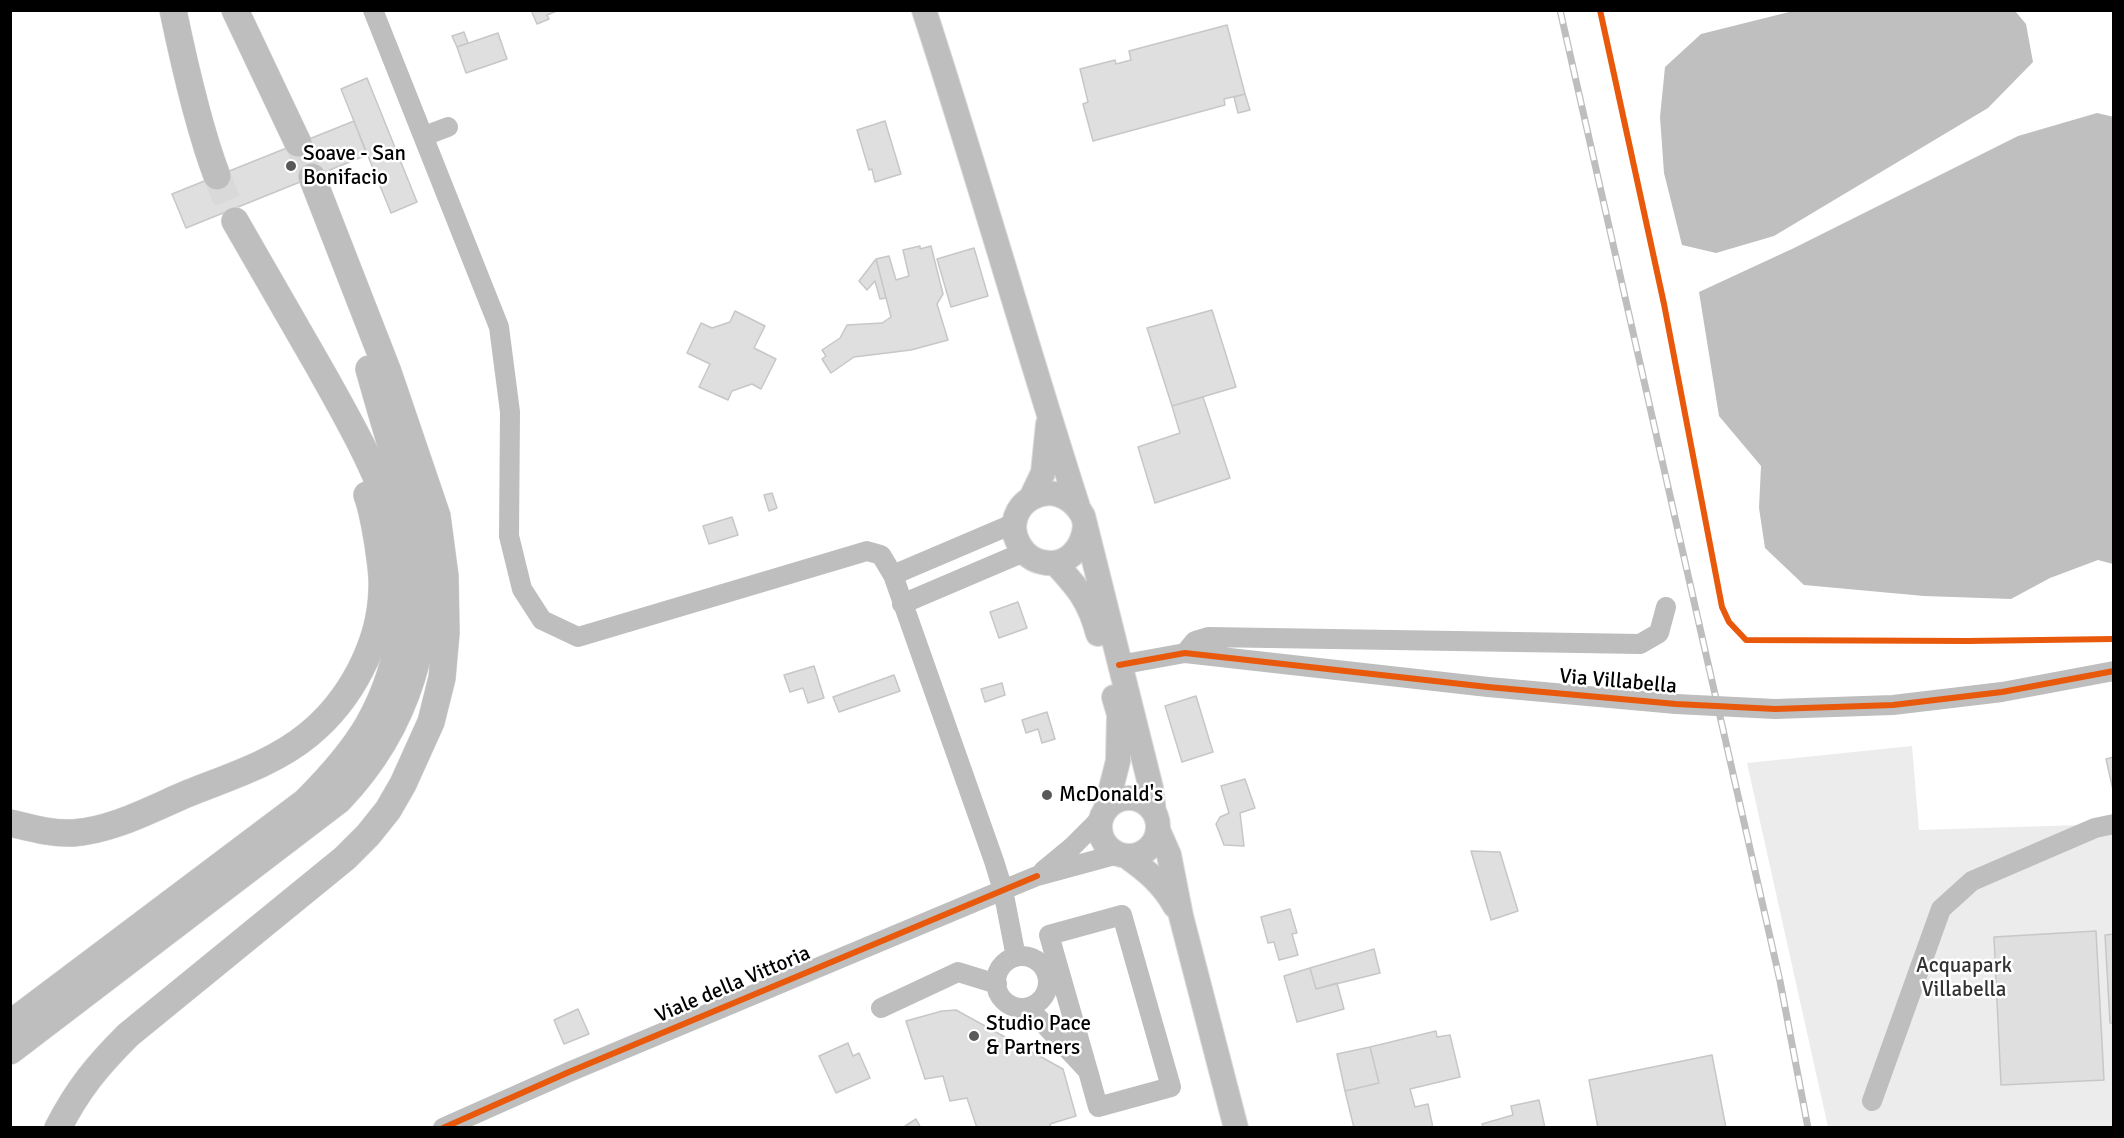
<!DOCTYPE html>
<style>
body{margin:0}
#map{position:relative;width:2124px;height:1138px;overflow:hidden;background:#fff;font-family:Signika,sans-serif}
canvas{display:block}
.frame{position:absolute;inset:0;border:12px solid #000;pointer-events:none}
</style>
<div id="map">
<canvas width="2124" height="1138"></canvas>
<div class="frame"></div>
</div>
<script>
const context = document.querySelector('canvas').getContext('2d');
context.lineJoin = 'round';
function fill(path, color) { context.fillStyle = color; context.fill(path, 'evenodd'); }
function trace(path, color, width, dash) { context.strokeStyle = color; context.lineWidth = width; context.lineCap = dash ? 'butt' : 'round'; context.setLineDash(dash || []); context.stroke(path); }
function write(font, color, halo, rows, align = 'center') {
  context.font = font + ' Signika,sans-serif'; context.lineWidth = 5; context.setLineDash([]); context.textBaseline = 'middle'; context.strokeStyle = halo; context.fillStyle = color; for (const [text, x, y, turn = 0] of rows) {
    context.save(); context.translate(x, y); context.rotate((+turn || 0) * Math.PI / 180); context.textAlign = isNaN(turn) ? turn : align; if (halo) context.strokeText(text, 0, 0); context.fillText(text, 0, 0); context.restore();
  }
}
fill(new Path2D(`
 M 1912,746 L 1919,830 L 2113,824 L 2113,1127 L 1828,1127 L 1747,763 Z`), '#ececec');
fill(new Path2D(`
 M 1797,10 L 2015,11 L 2026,24 L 2033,62 L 1988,108 L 1774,236 L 1716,253 L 1682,245 L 1664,173 L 1660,117 L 1665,67 L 1701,34 Z
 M 2097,113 L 2114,117 L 2113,564 L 2098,560 L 2050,578 L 2011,599 L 1924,596 L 1804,585 L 1765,548 L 1759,508 L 1761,466 L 1719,416 L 1699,292 L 1794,248 L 2018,136 Z`), '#bfbfbf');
const building = new Path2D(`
 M 531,10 L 559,10 L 547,15 L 549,19 L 537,24 Z
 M 1227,25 L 1245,94 L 1224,99 L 1225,105 L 1093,141 L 1083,104 L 1088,102 L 1080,69 L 1115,60 L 1116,64 L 1131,60 L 1129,51 Z
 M 464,32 L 468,43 L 457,47 L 452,36 Z
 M 498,33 L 507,59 L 466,73 L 457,47 Z
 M 367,78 L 417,202 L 391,213 L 341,89 Z
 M 1245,94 L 1250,110 L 1238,113 L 1234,97 Z
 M 354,121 L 367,155 L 186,228 L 172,194 Z
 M 885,121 L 901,174 L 875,182 L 872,169 L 869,170 L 857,130 Z
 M 920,246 L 920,249 L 931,246 L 943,294 L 937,304 L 948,340 L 911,350 L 854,357 L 831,373 L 822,359 L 826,356 L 822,350 L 840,338 L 847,325 L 882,323 L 891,317 L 876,259 L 889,256 L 896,280 L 909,276 L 903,250 Z
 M 974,248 L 988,296 L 951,307 L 937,259 Z
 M 876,259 L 886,298 L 880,299 L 875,281 L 867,290 L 859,281 Z
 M 1212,310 L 1236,387 L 1172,406 L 1147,328 Z
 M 735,311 L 765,326 L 754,348 L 776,359 L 761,389 L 752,384 L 732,391 L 728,400 L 699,387 L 710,364 L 687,353 L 701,323 L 712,328 L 730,322 Z
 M 1203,397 L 1230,478 L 1155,503 L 1138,447 L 1180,433 L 1172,406 Z
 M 772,493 L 777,508 L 769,511 L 764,495 Z
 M 732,517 L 738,535 L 709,544 L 703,526 Z
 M 1018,602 L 1027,628 L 999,638 L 990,612 Z
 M 814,666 L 824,698 L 808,703 L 803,688 L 790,692 L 784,675 Z
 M 894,675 L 900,691 L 839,712 L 833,697 Z
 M 1002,683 L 1005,695 L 985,702 L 981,689 Z
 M 1196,696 L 1213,752 L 1182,762 L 1165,706 Z
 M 1047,712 L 1055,739 L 1042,743 L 1038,729 L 1026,733 L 1022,720 Z
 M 2114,757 L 2114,790 L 2113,790 L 2106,759 Z
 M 1245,779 L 1255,808 L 1240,813 L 1244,846 L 1224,845 L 1216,824 L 1220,817 L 1229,813 L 1221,786 Z
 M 1471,851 L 1500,852 L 1518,911 L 1491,920 Z
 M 1290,909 L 1297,933 L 1292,934 L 1298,955 L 1279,960 L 1274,942 L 1268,943 L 1261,917 Z
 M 2096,931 L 2104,1080 L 2001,1085 L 1994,937 Z
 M 2114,934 L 2114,1023 L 2110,1023 L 2105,935 Z
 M 1374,949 L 1380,973 L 1316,989 L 1310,968 Z
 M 1310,968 L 1316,989 L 1337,983 L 1344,1009 L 1297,1022 L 1284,976 Z
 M 578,1009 L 589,1034 L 564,1044 L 554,1020 Z
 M 956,1010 L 1063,1069 L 1076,1116 L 1050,1124 L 1051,1128 L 977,1128 L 967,1098 L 950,1101 L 943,1076 L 925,1079 L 906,1021 L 942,1011 Z
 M 1436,1031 L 1437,1037 L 1450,1035 L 1460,1077 L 1410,1089 L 1415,1107 L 1428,1104 L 1433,1128 L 1354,1128 L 1345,1091 L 1379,1083 L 1370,1047 Z
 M 848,1043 L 853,1056 L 859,1053 L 870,1078 L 836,1093 L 819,1056 Z
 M 1370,1047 L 1379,1083 L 1345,1091 L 1337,1054 Z
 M 1712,1055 L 1726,1128 L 1598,1128 L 1589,1080 Z
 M 1539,1100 L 1545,1128 L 1483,1128 L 1482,1124 L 1513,1115 L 1511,1106 Z
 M 916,1119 L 921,1128 L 902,1128 Z`);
fill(building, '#dfdfdf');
trace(building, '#c7c7c7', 1.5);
trace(new Path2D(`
 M 298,143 L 312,177
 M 217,176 L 231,210`), '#d9d9d9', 27, [27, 14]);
const major = new Path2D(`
 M 924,10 C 978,175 1025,342 1078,507
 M 1031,498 L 1043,473 L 1048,424
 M 1085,526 C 1083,548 1067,568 1042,562 C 1032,560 1025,554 1020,546 C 995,505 1057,468 1083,516 L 1151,788 L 1154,812
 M 1055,563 C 1078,588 1089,600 1098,634
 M1100 827a29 29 0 1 1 58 0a29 29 0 1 1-58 0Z
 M 1106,808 L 1118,761 L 1119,714 L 1114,697
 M 1158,830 L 1169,855 L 1181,916 L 1236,1128
 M 1126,856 C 1147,871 1163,884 1175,906`);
const highway = new Path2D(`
 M 173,10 C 184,63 198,126 217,176
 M 235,10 L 298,143
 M 10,823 C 31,828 52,834 73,833 C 114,830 153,808 189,793 C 229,777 274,763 308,735 C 350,701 381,644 382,589 C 383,575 380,559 378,544 C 375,527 373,511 367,495
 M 10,1024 L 305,802 C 328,779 351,754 368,725 C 403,664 414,582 391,514 C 373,462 346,415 319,367 C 291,319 263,270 235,221
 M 10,1051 L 339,800 C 406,730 440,631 418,535 C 414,516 407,497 401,478 C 390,442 379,405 369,369
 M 58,1128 C 78,1089 97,1066 128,1035 L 345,858 L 368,835 L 388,810 L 403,784 L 431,722 L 442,678 L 446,633 L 445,576 L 437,516 L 388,372 L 312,177`);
trace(major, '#dbdbdb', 26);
trace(highway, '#dbdbdb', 28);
trace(new Path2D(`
 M 373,10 L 499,327 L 510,412 L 509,536 L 522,589 L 542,620 L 578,637 L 867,551 L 881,555 L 893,575 L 994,861 L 1003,890 L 1016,957
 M 424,136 L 448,127
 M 893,575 L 1015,523
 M 902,604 L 1024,552
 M 1185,653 L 1195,641 L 1208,637 L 1640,644 L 1659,633 L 1666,607
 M 1119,665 L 1185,653 L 1488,687 L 1676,704
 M 1775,709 L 1893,705 L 2002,692 L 2114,671
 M 1043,871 L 1072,847 L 1101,818
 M996 982a26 26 0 1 1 52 0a26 26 0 1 1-52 0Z
 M 1028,1007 L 1088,1071 L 1098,1107 L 1171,1087 L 1122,915 L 1049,935 L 1088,1071
 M 881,1008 L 958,972 L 997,984
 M 1872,1101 L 1941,909 L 1972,881 L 2095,828 L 2114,824
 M 443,1128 L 569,1072 L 1003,890 L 1037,876 L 1118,854`), '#bebebe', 20);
trace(major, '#bebebe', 24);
trace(highway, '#bebebe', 27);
const rail = new Path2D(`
 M 1560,10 L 1780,981 L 1808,1128`);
trace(rail, '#bebebe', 7);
trace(rail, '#fff', 4.5, [14]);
trace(new Path2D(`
 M 1676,704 L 1775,709`), '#bebebe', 20);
trace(new Path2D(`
 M 1600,10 L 1664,304 L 1722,607 L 1729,622 L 1746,640 L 1968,641 L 2114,639
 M 1119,665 L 1185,653 L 1488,687 L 1676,704 L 1775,709 L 1893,705 L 2002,692 L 2114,671
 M 443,1128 L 569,1072 L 1037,876`), '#e8590c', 6);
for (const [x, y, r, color] of [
 [291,166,6,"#595959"],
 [1047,795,6,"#595959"],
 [974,1036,6,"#595959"]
]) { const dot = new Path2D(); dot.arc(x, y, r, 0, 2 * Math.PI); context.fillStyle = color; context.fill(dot); trace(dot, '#fff', 2); }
write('21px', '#000', '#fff', [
 ["Soave - San",303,154],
 ["Bonifacio",303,178],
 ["McDonald's",1059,795],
 ["Studio Pace",986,1024],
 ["& Partners",986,1048]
], 'left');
write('21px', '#000', '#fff', [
 ["Via Villabella",1618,682,5],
 ["Viale della Vittoria",733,985,-23]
]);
write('21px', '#333', '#fff', [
 ["Acquapark",1964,966],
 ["Villabella",1964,990]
]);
</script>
